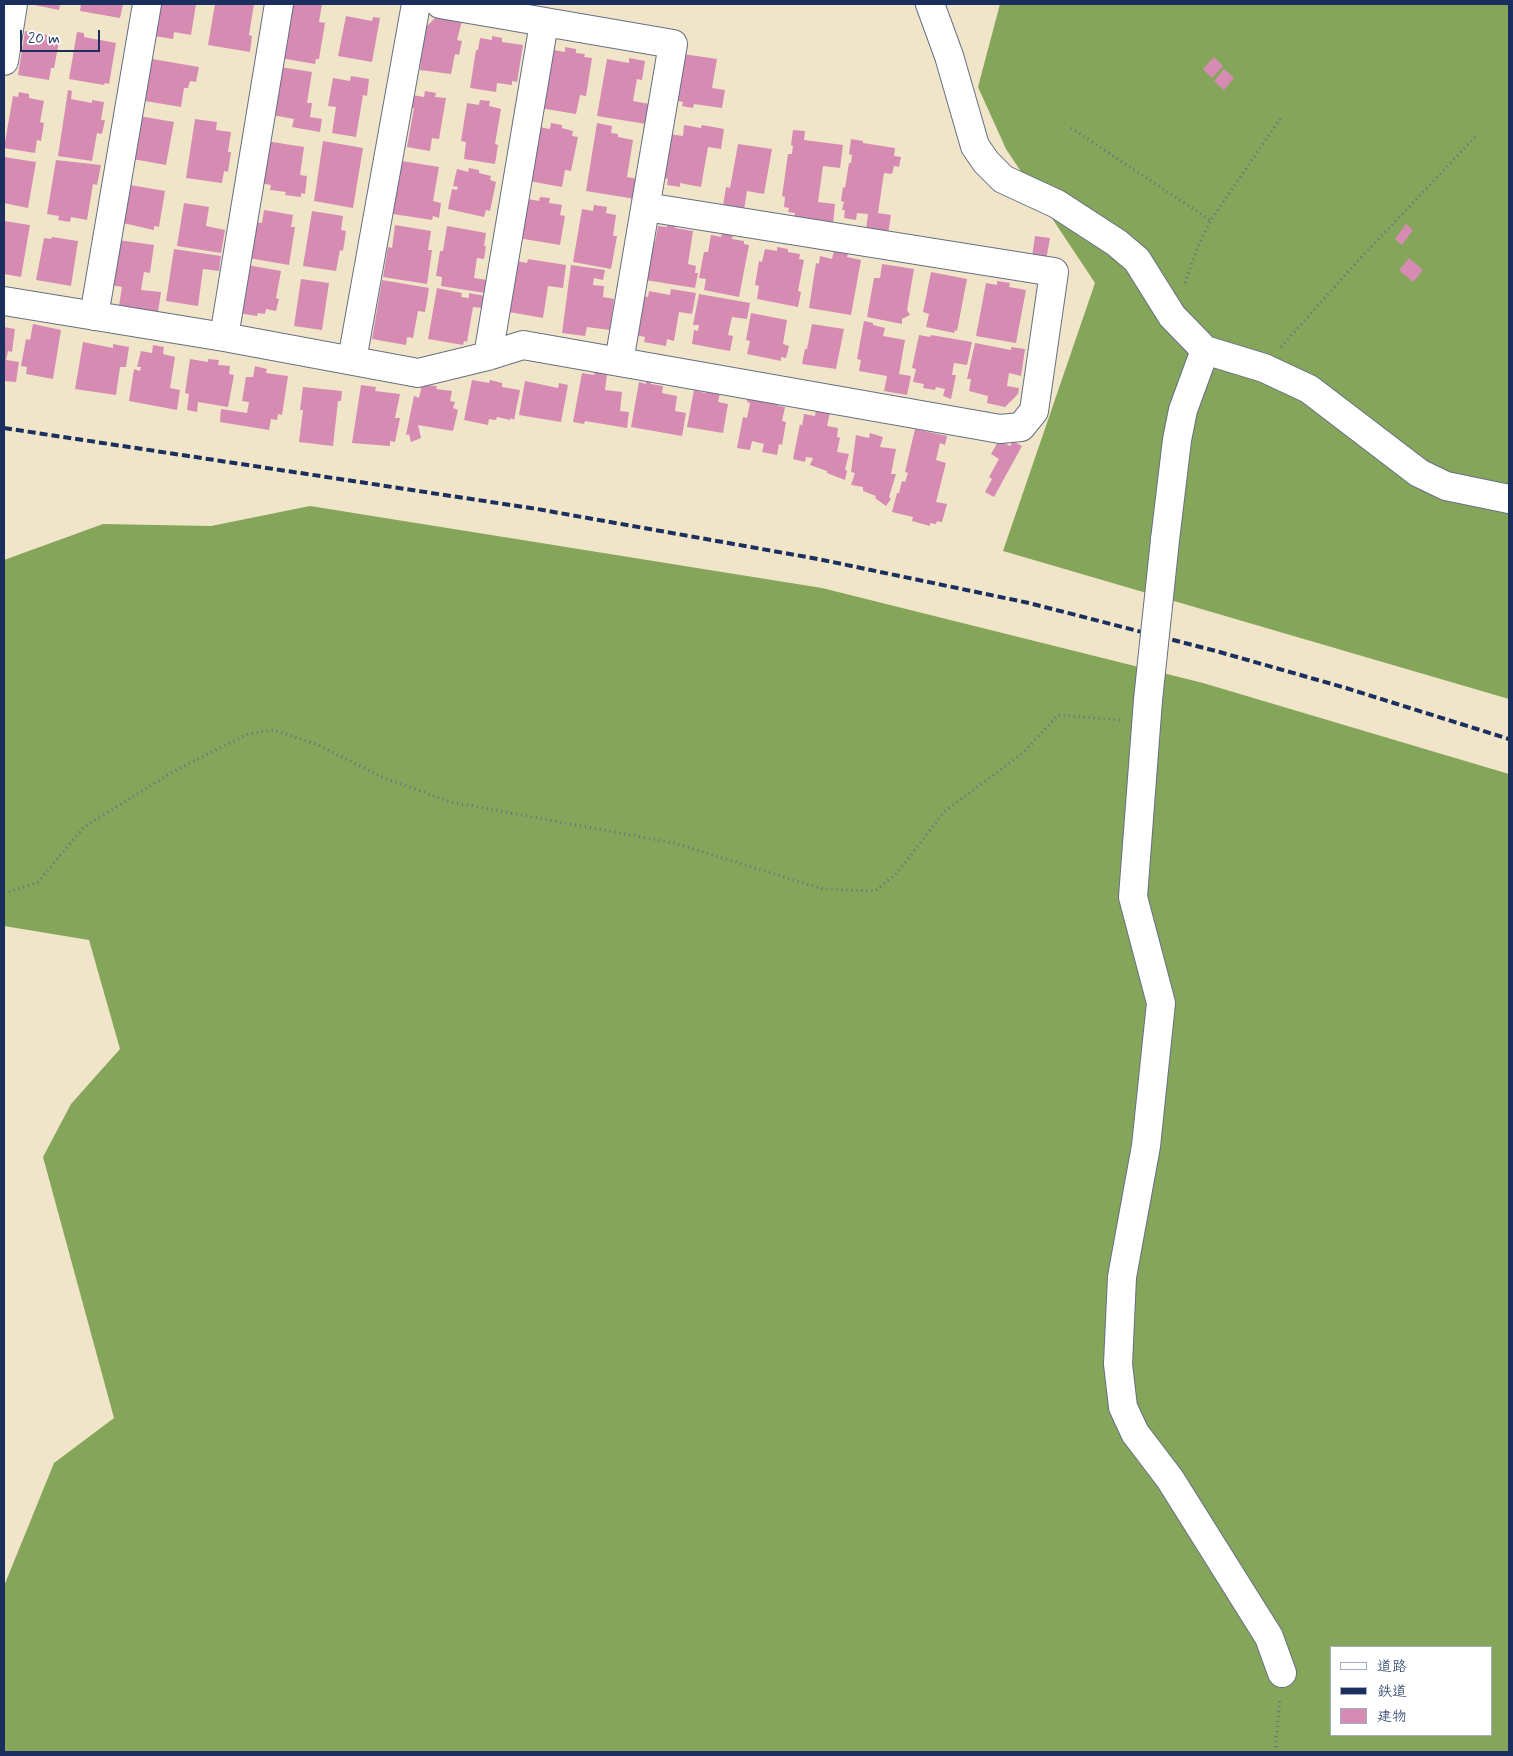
<!DOCTYPE html>
<meta charset="utf-8">
<style>
body{margin:0}
#map{position:relative;width:1513px;height:1756px;overflow:hidden;background:#f0e5c9;font-family:Mynerve,"Klee One",sans-serif}
canvas{display:block}
.frame{position:absolute;inset:0;border:5px solid #1b2f5e;pointer-events:none}
.legend{position:absolute;left:1330px;top:1646px;width:162px;height:90px;box-sizing:border-box;background:#fff;border:1px solid #a4acbf;margin:0;padding:6px 9px;list-style:none;font-size:15px;color:#1b2f5e}
.legend li{display:flex;align-items:center;gap:10px;height:25px}
.legend b{width:25px;border:1px solid #a4acbf}
.scale{position:absolute;left:20px;top:30px;width:80px;height:22px;box-sizing:border-box;border:2px solid #1b2f5e;border-top:0;padding-left:6px;font-size:15px;line-height:18px;white-space:nowrap;color:#1b2f5e;-webkit-text-stroke:4px #fff;paint-order:stroke}
</style>
<div id="map">
<canvas width="1513" height="1756"></canvas>
<div class="frame"></div>
<ul class="legend">
<li><b style="height:6px;background:#fff"></b>道路</li>
<li><b style="height:6px;background:#1b2f5e"></b>鉄道</li>
<li><b style="height:14px;background:#d68bb3"></b>建物</li>
</ul>
<div class="scale">20 m</div>
</div>
<script>
const context = document.querySelector('canvas').getContext('2d');
context.lineJoin = 'round';
function fill(path, color) { context.fillStyle = color; context.fill(path, 'evenodd'); }
function trace(path, color, width, dash) { context.strokeStyle = color; context.lineWidth = width; context.lineCap = dash ? 'butt' : 'round'; context.setLineDash(dash || []); context.stroke(path); }
fill(new Path2D(`
 M 1000,4 L 1509,4 L 1509,699 L 1003,551 L 1095,283 L 1006,149 L 978,87 Z
 M 310,506 L 822,588 L 1203,683 L 1509,774 L 1509,1752 L 4,1752 L 4,1586 L 54,1463 L 114,1418 L 43,1157 L 71,1104 L 120,1049 L 89,940 L 4,926 L 4,560 L 103,524 L 211,526 ZM 1332,1647 L 1492,1647 L 1492,1735 L 1332,1735 Z`), '#85a65a');
fill(new Path2D(`
 M 30,4 L 60,4 L 59,10 Z
 M 81,4 L 123,4 L 120,18 L 80,11 Z
 M 159,4 L 196,4 L 191,35 L 174,32 L 173,39 L 154,36 Z
 M 215,4 L 254,4 L 249,35 L 252,36 L 250,52 L 208,45 Z
 M 292,4 L 322,4 L 319,22 L 325,23 L 319,59 L 316,59 L 315,64 L 280,58 Z
 M 346,16 L 372,21 L 373,17 L 380,18 L 372,62 L 338,56 Z
 M 436,17 L 462,21 L 457,40 L 462,41 L 459,55 L 455,54 L 451,74 L 420,70 L 424,29 Z
 M 25,31 L 60,37 L 54,68 L 51,68 L 49,80 L 18,75 Z
 M 77,32 L 84,33 L 84,37 L 116,43 L 109,84 L 105,83 L 104,85 L 69,79 Z
 M 492,36 L 502,38 L 502,42 L 523,45 L 517,82 L 512,81 L 512,85 L 497,83 L 496,92 L 470,88 L 476,50 L 478,50 L 480,38 L 492,40 Z
 M 565,47 L 576,49 L 576,53 L 585,54 L 584,57 L 592,58 L 586,96 L 580,95 L 576,114 L 540,108 L 548,52 L 554,53 L 554,50 L 565,52 Z
 M 683,54 L 717,59 L 712,88 L 725,90 L 722,108 L 694,104 L 693,108 L 682,106 L 683,102 L 678,101 L 681,84 L 678,83 Z
 M 1214,57 L 1223,66 L 1212,78 L 1203,69 Z
 M 629,58 L 645,61 L 642,80 L 637,79 L 633,101 L 649,104 L 646,124 L 597,116 L 607,59 L 629,63 Z
 M 152,59 L 199,67 L 196,82 L 190,81 L 188,88 L 184,88 L 181,107 L 145,101 Z
 M 280,67 L 312,72 L 307,103 L 312,103 L 310,117 L 322,119 L 320,132 L 292,127 L 294,119 L 272,115 Z
 M 1224,69 L 1234,78 L 1224,90 L 1214,81 Z
 M 351,76 L 369,79 L 367,96 L 363,95 L 356,137 L 332,133 L 336,107 L 328,106 L 333,78 L 350,81 Z
 M 68,90 L 72,91 L 71,99 L 92,103 L 92,100 L 104,102 L 101,120 L 105,120 L 102,134 L 97,133 L 92,161 L 58,156 Z
 M 425,91 L 436,93 L 435,97 L 446,98 L 439,139 L 432,138 L 430,151 L 407,147 L 414,108 L 411,108 L 413,95 L 424,97 Z
 M 19,92 L 29,94 L 29,98 L 44,101 L 40,122 L 44,123 L 41,141 L 37,140 L 35,153 L 4,148 L 13,96 L 18,97 Z
 M 480,100 L 490,101 L 489,106 L 501,109 L 495,144 L 498,145 L 495,164 L 464,159 L 466,142 L 461,141 L 467,103 L 479,105 Z
 M 139,116 L 174,122 L 166,165 L 133,159 Z
 M 195,119 L 217,122 L 216,130 L 231,132 L 228,152 L 231,152 L 228,172 L 224,171 L 222,183 L 186,178 Z
 M 551,123 L 562,125 L 562,128 L 573,131 L 572,136 L 578,137 L 571,171 L 565,170 L 562,187 L 529,181 L 539,127 L 550,129 Z
 M 597,123 L 612,126 L 611,133 L 618,134 L 618,137 L 633,140 L 627,177 L 638,179 L 635,199 L 586,191 Z
 M 684,125 L 701,128 L 702,125 L 724,129 L 721,149 L 708,147 L 701,187 L 680,183 L 680,187 L 667,185 L 668,179 L 662,178 L 669,134 L 683,136 Z
 M 793,130 L 805,131 L 804,140 L 843,145 L 840,168 L 823,166 L 818,202 L 835,204 L 833,224 L 794,219 L 795,213 L 788,212 L 789,208 L 784,207 L 785,197 L 782,196 L 788,154 L 792,154 L 793,146 L 791,145 Z
 M 851,139 L 863,141 L 863,143 L 895,148 L 894,156 L 901,157 L 899,167 L 894,166 L 892,174 L 884,173 L 878,213 L 891,215 L 888,234 L 866,230 L 868,214 L 857,213 L 856,220 L 844,218 L 845,210 L 842,210 L 844,202 L 841,201 L 843,187 L 845,188 L 849,163 L 851,163 L 852,155 L 849,154 Z
 M 266,141 L 304,147 L 300,175 L 307,176 L 305,194 L 301,193 L 301,197 L 285,195 L 286,192 L 270,190 L 271,185 L 260,183 Z
 M 323,141 L 363,148 L 353,208 L 314,201 Z
 M 738,144 L 772,149 L 764,194 L 747,191 L 744,210 L 723,206 L 726,187 L 730,188 Z
 M 4,157 L 36,162 L 28,208 L 4,203 Z
 M 56,160 L 101,165 L 97,185 L 93,184 L 87,220 L 71,217 L 70,222 L 58,220 L 59,216 L 47,214 Z
 M 402,161 L 439,167 L 433,201 L 441,203 L 439,218 L 433,216 L 432,220 L 393,214 Z
 M 469,168 L 479,170 L 479,173 L 491,176 L 490,180 L 496,182 L 490,211 L 486,210 L 484,217 L 448,209 L 452,189 L 457,190 L 458,187 L 453,186 L 457,169 L 468,172 Z
 M 130,185 L 165,191 L 159,227 L 154,226 L 154,230 L 123,223 Z
 M 540,197 L 550,198 L 549,203 L 562,205 L 560,215 L 565,216 L 560,245 L 518,238 L 528,199 L 539,201 Z
 M 184,203 L 209,207 L 206,226 L 225,230 L 221,253 L 177,246 Z
 M 594,205 L 607,207 L 606,213 L 616,215 L 613,236 L 617,236 L 611,269 L 573,262 L 582,209 L 593,211 Z
 M 264,210 L 293,215 L 291,227 L 295,227 L 289,265 L 248,258 L 254,222 L 262,223 Z
 M 312,211 L 343,216 L 341,230 L 346,231 L 343,251 L 340,250 L 336,271 L 303,266 Z
 M 4,221 L 30,225 L 21,277 L 4,274 Z
 M 667,223 L 676,225 L 675,228 L 693,231 L 688,264 L 696,266 L 695,273 L 698,273 L 695,288 L 645,280 L 651,242 L 655,242 L 658,226 L 667,227 Z
 M 1406,224 L 1413,230 L 1402,245 L 1395,239 Z
 M 395,225 L 431,231 L 428,250 L 432,250 L 427,284 L 383,277 L 388,247 L 392,248 Z
 M 447,226 L 486,233 L 484,246 L 486,246 L 484,259 L 477,258 L 474,278 L 487,280 L 485,293 L 441,286 L 442,277 L 436,276 L 440,251 L 443,251 Z
 M 722,233 L 733,235 L 732,239 L 744,241 L 744,244 L 749,245 L 739,297 L 704,290 L 706,279 L 699,278 L 704,252 L 708,252 L 711,235 L 721,237 Z
 M 1035,236 L 1050,238 L 1046,260 L 1032,257 Z
 M 52,237 L 78,241 L 71,286 L 36,280 L 44,238 L 51,239 Z
 M 118,240 L 154,245 L 150,273 L 144,272 L 141,290 L 161,292 L 158,312 L 119,306 L 122,287 L 111,285 Z
 M 777,247 L 788,249 L 788,252 L 800,254 L 799,259 L 804,260 L 798,291 L 801,292 L 798,307 L 757,299 L 759,286 L 755,285 L 759,261 L 762,262 L 765,249 L 777,251 Z
 M 174,249 L 221,256 L 219,271 L 203,269 L 198,306 L 166,301 Z
 M 834,251 L 848,253 L 847,257 L 861,260 L 851,315 L 809,308 L 816,263 L 819,264 L 820,256 L 832,259 Z
 M 1409,258 L 1423,270 L 1413,282 L 1399,270 Z
 M 528,259 L 566,265 L 563,288 L 548,286 L 543,318 L 509,312 L 516,261 L 527,263 Z
 M 882,264 L 914,269 L 907,310 L 910,315 L 902,319 L 902,324 L 867,317 L 874,278 L 880,278 Z
 M 247,265 L 281,271 L 276,298 L 279,299 L 276,311 L 266,309 L 265,314 L 258,313 L 257,316 L 238,313 Z
 M 571,265 L 605,270 L 603,280 L 594,278 L 593,285 L 604,286 L 603,297 L 614,299 L 610,330 L 587,327 L 585,336 L 562,333 Z
 M 931,272 L 967,279 L 957,331 L 955,330 L 954,333 L 926,327 L 929,314 L 923,312 Z
 M 301,279 L 329,283 L 322,330 L 294,326 Z
 M 382,280 L 429,288 L 425,312 L 418,311 L 413,338 L 407,337 L 406,345 L 372,339 Z
 M 997,281 L 1010,283 L 1009,287 L 1026,290 L 1016,343 L 976,336 L 986,283 L 997,285 Z
 M 437,288 L 462,293 L 461,297 L 469,298 L 469,293 L 485,296 L 483,308 L 473,307 L 467,342 L 464,341 L 463,345 L 428,339 Z
 M 671,289 L 696,293 L 692,314 L 679,312 L 674,341 L 667,339 L 666,346 L 644,342 L 645,337 L 636,335 L 642,296 L 648,297 L 649,291 L 670,295 Z
 M 699,294 L 750,303 L 747,319 L 732,317 L 728,335 L 733,336 L 730,351 L 692,344 L 694,330 L 698,331 L 699,325 L 693,325 Z
 M 751,313 L 787,320 L 783,344 L 789,346 L 786,358 L 781,357 L 781,361 L 747,354 L 750,341 L 746,340 Z
 M 864,321 L 873,323 L 873,325 L 885,328 L 883,336 L 905,340 L 899,374 L 911,376 L 907,395 L 884,391 L 887,376 L 859,371 L 861,360 L 857,359 Z
 M 33,324 L 61,330 L 53,379 L 26,374 L 27,367 L 21,366 L 26,339 L 30,340 Z
 M 812,324 L 844,329 L 836,369 L 802,364 L 805,349 L 807,349 Z
 M 4,327 L 15,329 L 12,352 L 8,351 L 6,360 L 19,362 L 16,382 L 4,381 Z
 M 919,335 L 930,337 L 931,335 L 972,342 L 967,365 L 954,363 L 952,375 L 956,375 L 951,399 L 943,396 L 945,389 L 936,387 L 935,390 L 923,388 L 924,384 L 913,382 L 916,369 L 912,368 Z
 M 83,342 L 113,348 L 113,344 L 129,347 L 126,367 L 120,367 L 116,395 L 75,389 Z
 M 975,343 L 1011,350 L 1011,347 L 1025,349 L 1021,376 L 1009,373 L 1007,386 L 1019,388 L 1018,394 L 1005,407 L 987,403 L 988,396 L 969,391 L 971,379 L 967,379 Z
 M 153,345 L 164,347 L 163,354 L 175,357 L 170,388 L 180,390 L 177,410 L 129,401 L 134,369 L 140,371 L 141,367 L 137,367 L 141,351 L 152,353 Z
 M 190,359 L 208,362 L 208,359 L 219,360 L 218,365 L 230,366 L 229,374 L 234,375 L 228,407 L 198,402 L 197,412 L 187,410 L 189,394 L 185,393 Z
 M 255,366 L 267,369 L 266,373 L 288,376 L 282,415 L 278,414 L 277,420 L 271,419 L 269,430 L 220,422 L 221,409 L 247,413 L 249,402 L 242,401 L 246,377 L 253,377 Z
 M 595,372 L 607,374 L 605,390 L 622,392 L 620,411 L 629,412 L 627,428 L 585,421 L 584,424 L 573,422 L 582,373 L 594,375 Z
 M 472,380 L 489,383 L 490,380 L 502,383 L 502,387 L 520,390 L 514,420 L 511,418 L 510,420 L 497,417 L 496,420 L 489,419 L 488,425 L 464,420 Z
 M 646,380 L 651,381 L 651,384 L 663,386 L 662,393 L 677,396 L 675,411 L 686,413 L 682,436 L 631,427 L 639,382 L 646,384 Z
 M 525,381 L 558,388 L 559,383 L 568,385 L 561,422 L 519,415 Z
 M 361,385 L 376,387 L 375,391 L 400,394 L 395,418 L 400,418 L 395,442 L 390,441 L 390,446 L 352,443 Z
 M 422,385 L 437,386 L 436,389 L 452,391 L 450,401 L 455,402 L 453,408 L 458,410 L 453,431 L 418,425 L 421,438 L 411,442 L 409,434 L 406,435 L 414,396 L 419,398 Z
 M 303,387 L 342,391 L 341,401 L 338,401 L 333,446 L 299,442 L 303,410 L 300,410 Z
 M 694,390 L 705,393 L 706,390 L 720,393 L 718,402 L 728,404 L 723,433 L 687,427 Z
 M 748,397 L 779,404 L 778,406 L 785,407 L 782,421 L 786,422 L 782,445 L 779,444 L 777,455 L 762,452 L 764,444 L 752,441 L 750,450 L 737,448 L 743,417 L 747,418 L 750,403 L 747,402 Z
 M 816,409 L 830,412 L 827,426 L 838,428 L 837,437 L 840,438 L 837,452 L 849,454 L 845,469 L 847,471 L 845,480 L 827,473 L 827,471 L 810,465 L 813,458 L 806,457 L 805,462 L 793,459 L 800,424 L 802,426 L 804,414 L 815,416 Z
 M 915,429 L 947,436 L 945,445 L 940,443 L 936,460 L 946,463 L 936,502 L 947,504 L 942,522 L 937,521 L 936,524 L 930,523 L 930,526 L 912,521 L 913,517 L 892,512 L 897,493 L 899,493 L 902,481 L 905,482 L 908,473 L 905,472 Z
 M 870,433 L 883,437 L 880,447 L 896,449 L 891,474 L 896,474 L 889,497 L 891,499 L 886,506 L 875,498 L 876,496 L 863,491 L 863,487 L 851,485 L 855,473 L 851,472 L 856,435 L 869,438 Z
 M 999,440 L 1010,446 L 1013,441 L 1022,446 L 994,497 L 985,492 L 992,479 L 989,477 L 999,459 L 991,454 Z`), '#d68bb3');
const minor = new Path2D(`
 M 440,4 L 673,44 L 619,362
 M 930,4 L 949,56 L 975,146 L 986,162 L 1003,179 L 1057,204 L 1117,243 L 1137,260 L 1172,316 L 1205,350 L 1264,368 L 1309,389 L 1419,473 L 1446,486 L 1509,499
 M 4,61 L 13,4
 M 4,301 L 224,337 L 418,373 L 488,356 L 523,345 L 1000,429 L 1021,427 L 1034,411 L 1054,272 L 646,207
 M 94,316 L 147,4
 M 224,337 L 279,4
 M 488,356 L 544,23
 M 352,360 L 416,4
 M 1165,540 L 1177,440 L 1183,410 L 1205,350
 M 1148,700 L 1133,897 L 1161,1003 L 1146,1146 L 1122,1277 L 1118,1364 L 1123,1407 L 1135,1433 L 1170,1479 L 1269,1637 L 1282,1673`);
trace(minor, '#666f83', 30);
trace(new Path2D(`
 M 1071,128 L 1210,220
 M 1185,283 L 1198,246 L 1211,220 L 1282,116
 M 1281,347 L 1355,264 L 1478,134
 M 4,892 L 9,892 L 38,882 L 84,827 L 174,771 L 248,734 L 273,730 L 316,744 L 382,777 L 451,802 L 674,843 L 823,889 L 875,891 L 897,873 L 944,812 L 1023,753 L 1058,715 L 1120,720
 M 1275,1752 L 1280,1698`), '#666f83', 3, [1, 4]);
trace(minor, '#fff', 28);
trace(new Path2D(`
 M 4,428 L 537,509 L 818,559 L 1029,603 L 1216,651 L 1346,688 L 1509,739`), '#1b2f5e', 4, [8, 4]);
const minorBridge = new Path2D(`
 M 1148,700 L 1165,540`);
trace(minorBridge, '#666f83', 30, []);
trace(minorBridge, '#fff', 28);
</script>
